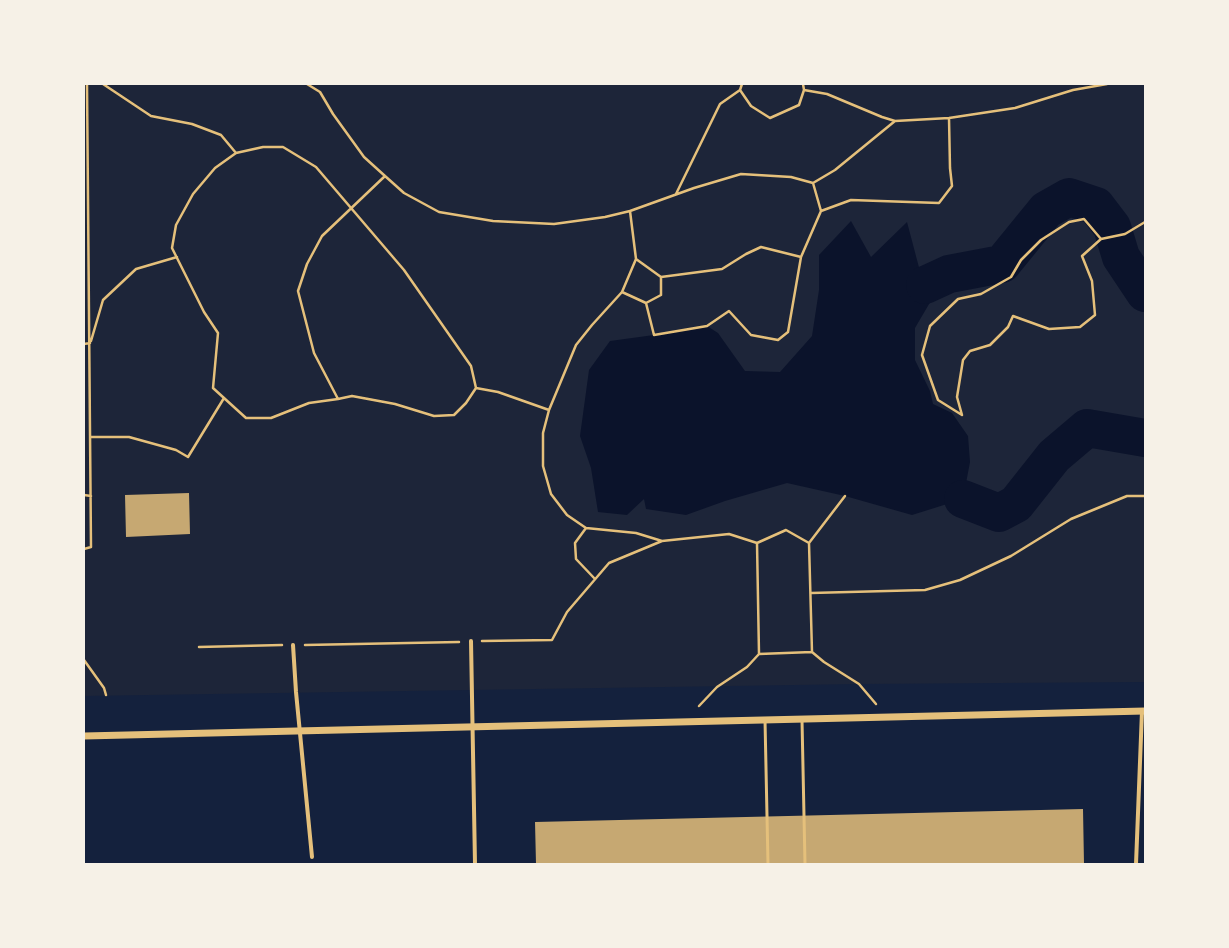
<!DOCTYPE html>
<style>
body{margin:0}
#map{position:relative;width:1229px;height:948px;overflow:hidden;background:#14213d;font-family:Cabin,sans-serif}
canvas{display:block}
.frame{position:absolute;inset:0;border:85px solid #f6f1e7;pointer-events:none}
</style>
<div id="map">
<canvas width="1229" height="948"></canvas>
<div class="frame"></div>
</div>
<script>
const context = document.querySelector('canvas').getContext('2d');
context.lineJoin = 'round';
function fill(path, color) { context.fillStyle = color; context.fill(path, 'evenodd'); }
function trace(path, color, width, dash) { context.strokeStyle = color; context.lineWidth = width; context.lineCap = dash ? 'butt' : 'round'; context.setLineDash(dash || []); context.stroke(path); }
fill(new Path2D(`
 M 84,84 L 1145,84 L 1145,682 L 859,684 L 84,696 Z`), '#1d2539');
fill(new Path2D(`
 M 851,221 L 871,257 L 907,222 L 921,275 L 932,299 L 915,328 L 915,360 L 930,391 L 933,404 L 952,413 L 968,436 L 970,462 L 963,499 L 912,515 L 845,496 L 787,483 L 725,501 L 686,515 L 646,509 L 644,499 L 627,515 L 598,512 L 591,468 L 580,436 L 589,370 L 610,341 L 654,335 L 707,326 L 718,333 L 745,371 L 780,372 L 812,336 L 819,290 L 819,255 Z`), '#0b132b');
trace(new Path2D(`
 M 925,285 L 949,274 L 1002,264 L 1046,210 L 1069,197 L 1096,206 L 1112,227 L 1121,257 L 1145,293
 M 963,499 L 999,513 L 1016,504 L 1054,456 L 1087,428 L 1145,438`), '#0b132b', 38);
fill(new Path2D(`
 M 189,493 L 190,534 L 126,537 L 125,495 Z
 M 1083,809 L 1084,864 L 536,864 L 535,822 Z`), '#c6a872');
trace(new Path2D(`
 M 103,84 L 151,116 L 192,124 L 221,135 L 236,153 L 215,168 L 193,194 L 176,225 L 172,248 L 204,312 L 218,333 L 213,388 L 246,418 L 271,418 L 309,403 L 338,399 L 314,353 L 298,291 L 307,264 L 322,236 L 385,176 L 364,157 L 333,114 L 320,92 L 307,84
 M 740,90 L 751,106 L 770,118 L 799,105 L 804,90 L 803,84
 M 804,90 L 827,94 L 882,117 L 895,121 L 949,118 L 1015,108 L 1073,90 L 1107,84
 M 236,153 L 263,147 L 283,147 L 316,167 L 404,270 L 471,366 L 476,388 L 466,403 L 454,415 L 434,416 L 395,404 L 352,396 L 338,399
 M 385,176 L 404,193 L 439,212 L 493,221 L 554,224 L 605,217 L 630,211 L 636,259 L 622,292 L 592,325 L 576,345 L 549,410 L 498,392 L 476,388
 M 813,183 L 835,170 L 895,121
 M 676,194 L 720,104 L 740,90 L 742,84
 M 630,211 L 694,188 L 741,174 L 791,177 L 813,183 L 821,211 L 801,257
 M 821,211 L 851,200 L 939,203 L 952,186 L 950,168 L 949,118
 M 1101,239 L 1082,256 L 1092,281 L 1095,315 L 1080,327 L 1049,329 L 1013,316 L 1008,327 L 990,345 L 970,351 L 963,360 L 957,397 L 962,415 L 938,400 L 922,355 L 930,326 L 958,299 L 981,294 L 1011,277 L 1021,260 L 1041,240 L 1069,222 L 1084,219 L 1101,239 L 1125,234 L 1145,222
 M 636,259 L 661,277
 M 622,292 L 646,303 L 654,335 L 707,326 L 729,311 L 751,335 L 778,340 L 788,332 L 801,257 L 761,247 L 746,254 L 722,269 L 661,277 L 661,295 L 646,303
 M 91,341 L 103,300 L 136,269 L 177,257
 M 84,344 L 90,343
 M 549,410 L 543,433 L 543,466 L 551,494 L 567,515 L 586,528 L 575,543 L 576,559 L 595,579
 M 90,437 L 129,437 L 176,450 L 188,457 L 224,398
 M 84,495 L 91,496
 M 586,528 L 636,533 L 662,541
 M 809,543 L 845,496
 M 84,549 L 91,547 L 87,84
 M 811,593 L 925,590 L 960,580 L 1011,556 L 1071,519 L 1127,496 L 1145,496
 M 482,641 L 552,640 L 567,612 L 609,563 L 662,541 L 729,534 L 757,543
 M 305,645 L 459,642
 M 199,647 L 282,645
 M 759,654 L 812,652
 M 84,660 L 104,688 L 106,695
 M 699,706 L 717,687 L 747,667 L 759,654 L 757,543 L 786,530 L 809,543 L 812,652 L 824,662 L 859,684 L 876,704`), '#e5c07b', 2.5);
trace(new Path2D(`
 M 765,720 L 768,864
 M 802,720 L 805,864`), '#e5c07b', 3);
trace(new Path2D(`
 M 471,641 L 475,864
 M 293,645 L 296,692 L 312,857
 M 1136,864 L 1142,711`), '#e5c07b', 4);
trace(new Path2D(`
 M 84,736 L 1145,711`), '#e5c07b', 7);
</script>
